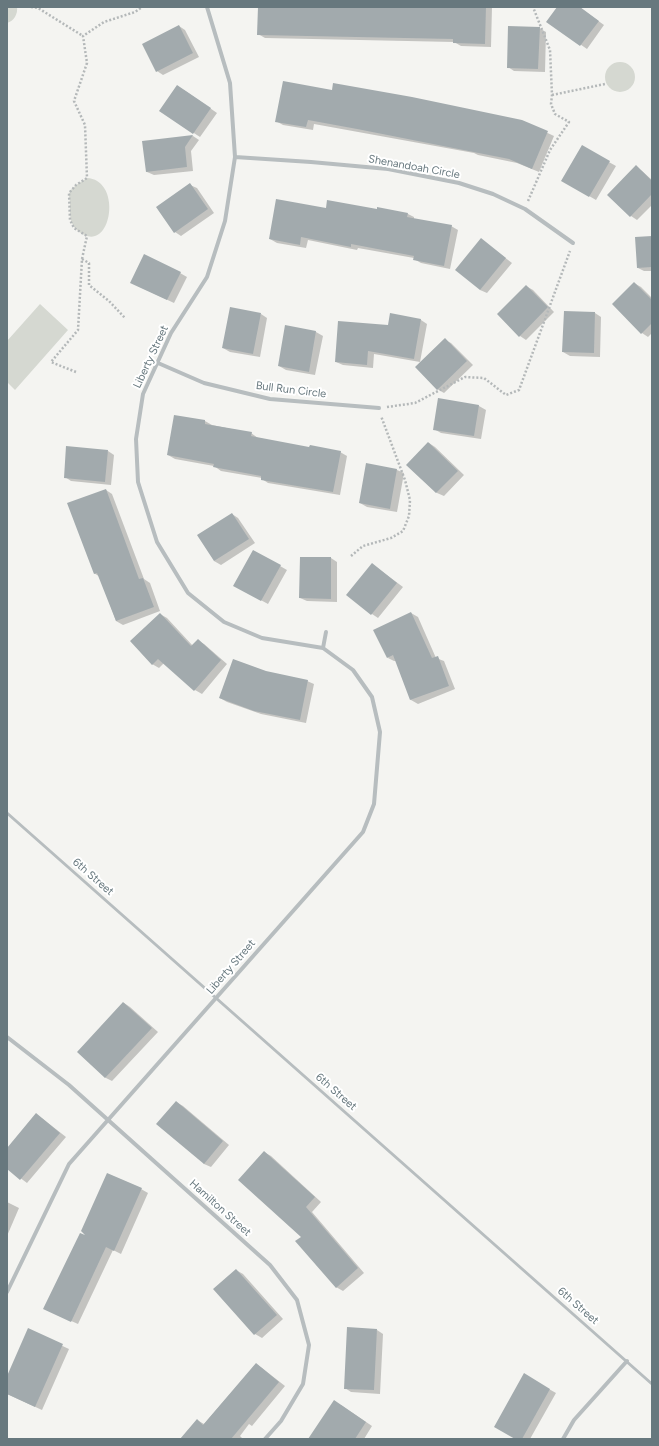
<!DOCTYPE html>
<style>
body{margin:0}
#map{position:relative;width:659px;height:1446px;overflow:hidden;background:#f4f4f1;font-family:Figtree,sans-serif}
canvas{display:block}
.frame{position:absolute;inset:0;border:8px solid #67787e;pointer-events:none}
</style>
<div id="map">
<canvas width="659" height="1446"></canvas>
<div class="frame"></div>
</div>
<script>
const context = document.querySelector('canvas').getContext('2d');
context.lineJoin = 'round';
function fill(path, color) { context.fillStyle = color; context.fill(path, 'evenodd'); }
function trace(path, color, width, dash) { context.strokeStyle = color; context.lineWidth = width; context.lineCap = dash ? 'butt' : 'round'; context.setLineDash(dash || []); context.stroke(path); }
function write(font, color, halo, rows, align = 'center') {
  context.font = font + ' Figtree,sans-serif'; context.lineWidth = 4; context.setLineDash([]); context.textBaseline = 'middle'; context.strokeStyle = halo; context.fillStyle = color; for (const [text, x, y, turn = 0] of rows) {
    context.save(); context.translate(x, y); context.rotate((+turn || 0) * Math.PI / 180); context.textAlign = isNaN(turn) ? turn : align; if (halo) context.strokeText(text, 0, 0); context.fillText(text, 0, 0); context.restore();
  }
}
fill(new Path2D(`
 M 7,7 L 17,7 C 18,14 14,21 7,23 Z
 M605 77a15 15 0 1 1 30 0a15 15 0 1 1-30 0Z
 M 87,178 C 124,180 111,258 78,231 C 69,224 70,214 70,203 C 70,201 69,197 69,194 C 71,187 81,182 87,178 Z
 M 40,304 L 68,330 L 15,390 L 7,382 L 7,341 Z`), '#d5d8d1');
fill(new Path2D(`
 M 259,7 L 492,7 L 491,47 L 461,46 L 454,42 L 265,38 L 258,34 Z
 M 558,7 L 579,7 L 604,25 L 587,49 L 548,22 Z
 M 179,26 L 185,30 L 199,57 L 163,75 L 157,71 Z
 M 539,28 L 546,32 L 545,72 L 514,71 L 508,67 Z
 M 184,90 L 217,113 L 200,137 L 160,111 Z
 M 333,91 L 522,121 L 554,136 L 539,172 L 517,163 L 478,155 L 474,153 L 314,124 L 313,130 L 283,125 L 276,121 Z
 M 193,136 L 199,140 L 191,151 L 193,171 L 154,175 L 147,172 L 143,142 Z
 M 582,147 L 616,166 L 596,200 L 563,181 Z
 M 636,167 L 642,171 L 652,180 L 652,205 L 637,220 L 631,216 L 608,195 Z
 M 190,185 L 197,188 L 214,213 L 181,236 L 175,232 Z
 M 326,209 L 378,210 L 408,214 L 414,217 L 414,219 L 451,226 L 458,230 L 450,269 L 421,263 L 414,259 L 414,258 L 358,248 L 357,250 L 308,240 L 306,248 L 277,243 L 270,239 Z
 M 652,237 L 652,271 L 644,271 L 638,268 Z
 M 482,240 L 512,263 L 487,293 L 480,290 Z
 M 180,273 L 187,277 L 174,303 L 138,286 Z
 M 634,283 L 641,287 L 652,298 L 652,333 L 648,337 L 642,333 Z
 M 526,286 L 533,290 L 554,312 L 526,340 L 520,336 Z
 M 595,313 L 601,317 L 600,357 L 570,356 L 563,352 Z
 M 261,314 L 267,318 L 260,357 L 230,352 L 223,348 Z
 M 421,320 L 427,324 L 420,362 L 374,354 L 373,368 L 343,365 L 336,362 L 389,326 Z
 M 286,327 L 316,332 L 323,336 L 315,375 L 286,370 L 279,366 Z
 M 445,340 L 451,343 L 473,365 L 444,393 L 437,389 Z
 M 439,400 L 479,406 L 486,410 L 481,439 L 441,433 L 434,429 Z
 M 205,421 L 212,425 L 251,433 L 258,438 L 310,448 L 340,452 L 347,456 L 340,495 L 268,483 L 262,479 L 262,478 L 221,471 L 214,466 L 175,459 L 168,455 Z
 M 429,443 L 435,447 L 464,475 L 444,496 L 437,493 L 408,465 Z
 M 108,451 L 114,455 L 111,485 L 71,481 L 65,477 Z
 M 367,464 L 397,470 L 404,473 L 397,512 L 367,507 L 360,503 Z
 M 106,490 L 112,494 L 144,579 L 150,583 L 160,611 L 123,625 L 116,621 L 100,577 L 94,573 Z
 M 232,514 L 238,518 L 255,543 L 221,565 L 214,561 Z
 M 254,551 L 287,570 L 268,604 L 235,586 Z
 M 331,558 L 337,562 L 337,602 L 307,601 L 300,598 Z
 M 372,564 L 403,587 L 378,618 L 372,614 Z
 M 411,613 L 418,617 L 436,658 L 444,661 L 455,689 L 418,704 L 411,700 L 396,661 L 394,661 L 388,658 Z
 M 160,614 L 167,618 L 193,646 L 198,641 L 204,644 L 227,664 L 202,694 L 195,690 L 164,663 L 159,668 L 152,664 Z
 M 265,672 L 307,681 L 314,684 L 306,723 L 261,714 L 227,702 L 220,698 Z
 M 124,1003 L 130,1007 L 158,1032 L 112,1081 L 106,1078 L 78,1052 Z
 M 176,1102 L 183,1106 L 229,1145 L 211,1167 L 204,1164 Z
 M 37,1115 L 43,1119 L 66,1137 L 27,1183 L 7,1168 L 7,1150 Z
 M 264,1152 L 271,1156 L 321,1202 L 312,1212 L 364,1273 L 343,1291 L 336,1287 L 302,1237 Z
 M 141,1189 L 148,1193 L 121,1254 L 113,1250 L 78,1324 L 51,1312 L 90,1238 Z
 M 7,1202 L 19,1208 L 7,1236 Z
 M 236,1270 L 243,1274 L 283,1319 L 262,1338 L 255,1334 L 215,1289 Z
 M 28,1330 L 69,1349 L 42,1410 L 7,1394 L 7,1378 Z
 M 377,1330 L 383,1334 L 380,1394 L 351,1392 L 345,1388 Z
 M 256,1364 L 262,1368 L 285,1386 L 252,1426 L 249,1424 L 240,1436 L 242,1438 L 241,1439 L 181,1439 L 197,1420 L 204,1424 Z
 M 524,1375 L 556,1393 L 530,1439 L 516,1439 Z
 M 341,1405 L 372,1426 L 364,1439 L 310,1439 Z`), '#0003');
fill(new Path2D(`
 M 258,7 L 486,7 L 485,44 L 453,43 L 453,39 L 257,35 Z
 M 557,7 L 580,7 L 599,21 L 580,46 L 546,22 Z
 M 179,25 L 193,53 L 156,72 L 142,44 Z
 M 508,26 L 540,27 L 538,69 L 507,68 Z
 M 283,81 L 332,90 L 333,83 L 412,97 L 522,120 L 548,131 L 532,169 L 509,159 L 357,129 L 308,120 L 306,127 L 275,122 Z
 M 177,85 L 211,108 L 193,134 L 159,111 Z
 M 193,135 L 185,147 L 187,167 L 146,172 L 142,141 Z
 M 582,145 L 610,161 L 589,197 L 561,181 Z
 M 636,165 L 652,181 L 652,194 L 630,217 L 607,195 Z
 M 190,183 L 208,209 L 174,233 L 156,207 Z
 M 276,199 L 326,208 L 327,200 L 377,209 L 377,207 L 408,213 L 407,217 L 452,225 L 444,266 L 413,260 L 414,256 L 351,244 L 351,247 L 301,237 L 300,245 L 269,239 Z
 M 652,236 L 652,267 L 637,268 L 635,237 Z
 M 481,238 L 506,258 L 480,290 L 455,270 Z
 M 144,254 L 181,272 L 167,300 L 130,283 Z
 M 634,282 L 652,300 L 652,323 L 641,334 L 612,304 Z
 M 526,285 L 548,307 L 519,337 L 497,314 Z
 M 230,307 L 261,313 L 253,354 L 222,348 Z
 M 564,311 L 595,312 L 594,353 L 562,352 Z
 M 390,313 L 421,319 L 414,359 L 368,351 L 367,365 L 335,362 L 338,321 L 388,325 Z
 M 285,325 L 316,331 L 309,372 L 278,366 Z
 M 445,338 L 467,361 L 437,390 L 415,367 Z
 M 438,398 L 479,405 L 474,436 L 433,430 Z
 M 174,415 L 205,420 L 205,424 L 252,432 L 251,436 L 309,447 L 310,445 L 341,451 L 333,492 L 261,480 L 261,476 L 213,467 L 214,464 L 167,455 Z
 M 428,442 L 458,471 L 436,493 L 406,465 Z
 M 66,446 L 108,450 L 105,482 L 64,478 Z
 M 366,463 L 397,469 L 390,509 L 359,503 Z
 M 106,489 L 139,579 L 143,578 L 154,607 L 116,621 L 97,573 L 94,574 L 67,503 Z
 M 232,513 L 249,539 L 214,561 L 197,535 Z
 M 253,550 L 281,565 L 261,601 L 233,586 Z
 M 300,557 L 331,557 L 331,599 L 299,598 Z
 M 372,563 L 397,583 L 371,615 L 346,595 Z
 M 411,612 L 432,658 L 438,656 L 449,686 L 410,700 L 393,655 L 387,658 L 373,630 Z
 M 160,613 L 191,646 L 198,639 L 221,660 L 194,691 L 158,659 L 152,665 L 130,641 Z
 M 233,659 L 266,671 L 308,680 L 300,720 L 254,711 L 219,698 Z
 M 123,1002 L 152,1028 L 105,1078 L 77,1052 Z
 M 176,1101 L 223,1141 L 204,1164 L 156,1124 Z
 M 36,1113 L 60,1133 L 20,1180 L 7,1169 L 7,1148 Z
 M 264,1151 L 315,1197 L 306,1207 L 358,1268 L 336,1288 L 295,1241 L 301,1237 L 238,1180 Z
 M 107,1173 L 142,1188 L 114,1251 L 106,1247 L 71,1322 L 43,1309 L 80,1233 L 85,1235 L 81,1231 Z
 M 236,1269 L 277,1315 L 254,1335 L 213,1289 Z
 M 347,1327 L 377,1329 L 374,1390 L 344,1389 Z
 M 28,1328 L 63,1344 L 35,1407 L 7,1394 L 7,1376 Z
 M 256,1363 L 279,1382 L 231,1439 L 180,1439 L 197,1419 L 203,1425 Z
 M 524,1373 L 550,1389 L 522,1439 L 515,1439 L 494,1427 Z
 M 334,1400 L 366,1422 L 355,1439 L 308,1439 Z`), '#a2aaad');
trace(new Path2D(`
 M 31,7 L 38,8 L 83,36
 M 552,95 L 605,84
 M 528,201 L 550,150 L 569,122 L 555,114 L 551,104 L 552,95 L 550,50 L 533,7
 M 82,259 L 89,263 L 89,285 L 109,301 L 125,318
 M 76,372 L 51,362 L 78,330 L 82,259 L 87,236 L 74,228 L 70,220 L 69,193 L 76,185 L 87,178 L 85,125 L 74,101 L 87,63 L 83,36 L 104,22 L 135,12 L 142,7
 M 387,407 L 415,403 L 465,377 L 484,378 L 506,395 L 519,390 L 570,251
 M 351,556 L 363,546 L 391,538 L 403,531 L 409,516 L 410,500 L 405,480 L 381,416`), '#b4b8b9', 2.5, [2, 2]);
trace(new Path2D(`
 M 7,813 L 652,1384`), '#b7bdbf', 3);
trace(new Path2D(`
 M 235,157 L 311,162 L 388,169 L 459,183 L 493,194 L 525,209 L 573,243
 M 158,363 L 204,383 L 270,399 L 379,408
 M 323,648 L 326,632
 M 7,1037 L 69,1085 L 270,1265 L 297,1300 L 309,1345 L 303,1384 L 281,1421 L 265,1439
 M 7,1292 L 69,1164 L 363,832 L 374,804 L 380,732 L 372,697 L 353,670 L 323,648 L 262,638 L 224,622 L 188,593 L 157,542 L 138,482 L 136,439 L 143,394 L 171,333 L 207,277 L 225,221 L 235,157 L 230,83 L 207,7
 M 563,1439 L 574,1420 L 627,1361`), '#b7bdbf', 4);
write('11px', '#67787e', '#fff', [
 ["Shenandoah Circle",414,167,10],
 ["Liberty Street",151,357,-65],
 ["Bull Run Circle",291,390,7],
 ["6th Street",93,877,41],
 ["Liberty Street",231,967,-49],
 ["6th Street",336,1092,41],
 ["Hamilton Street",220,1208,42],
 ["6th Street",578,1306,41]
]);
</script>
